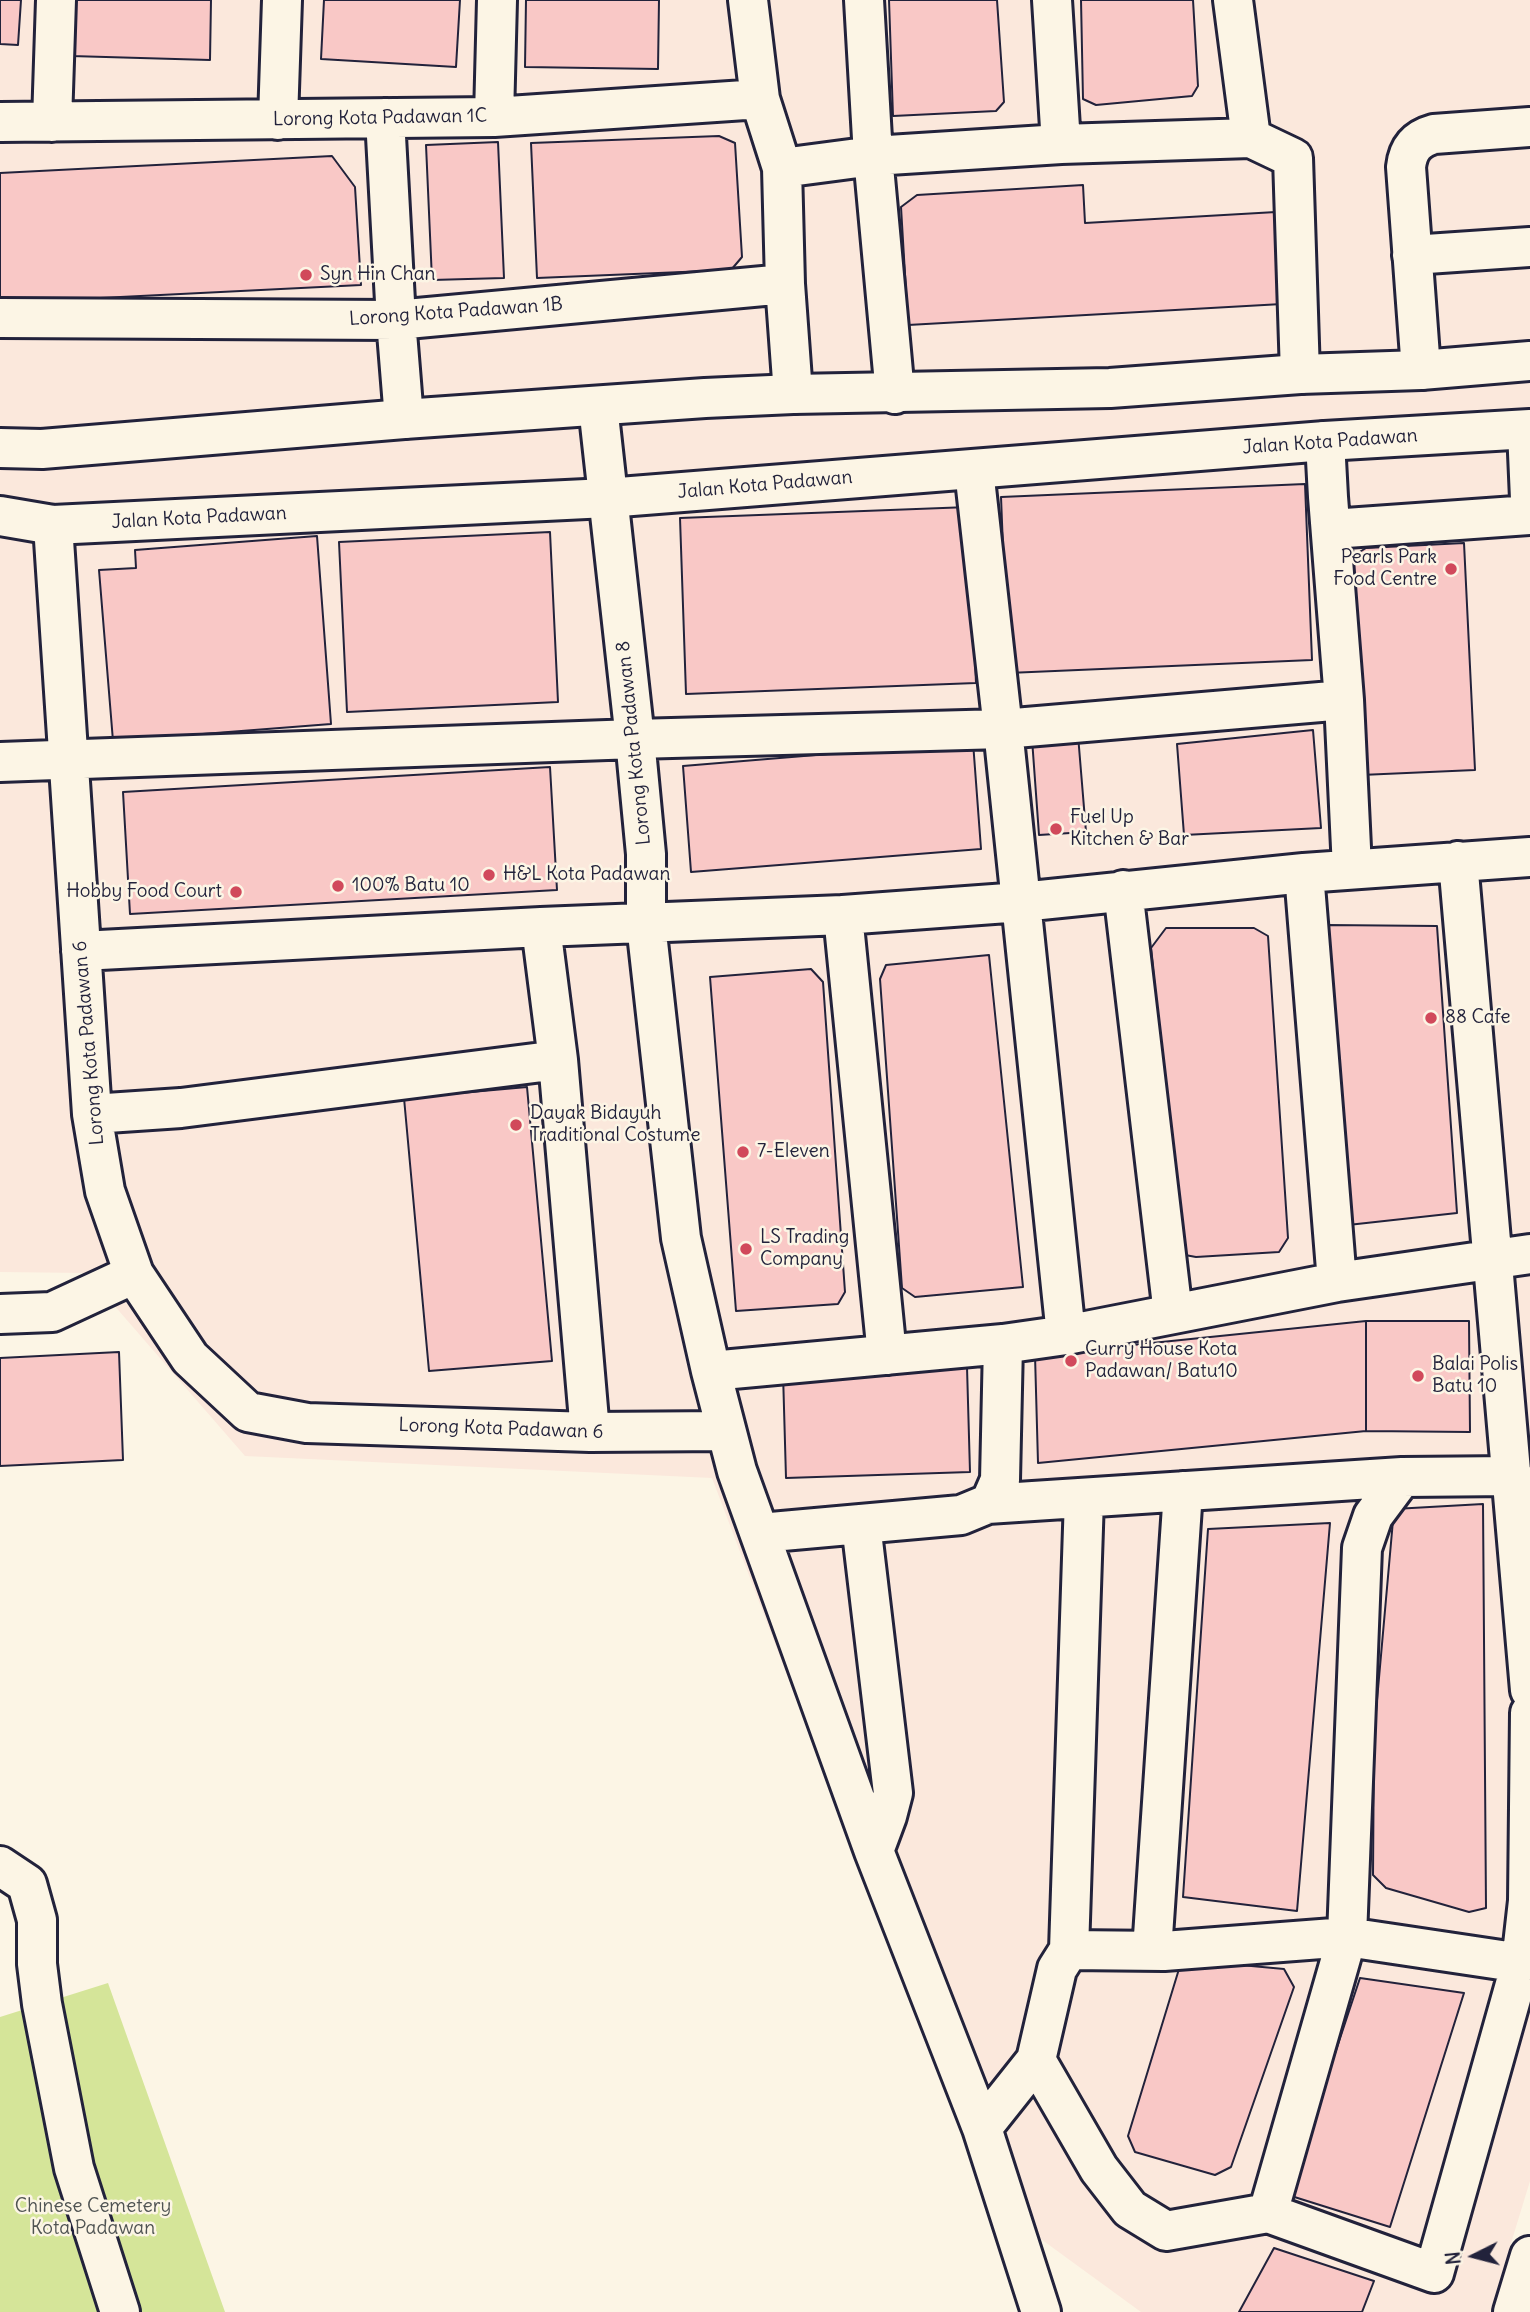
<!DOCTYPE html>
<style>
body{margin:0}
#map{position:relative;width:1530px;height:2312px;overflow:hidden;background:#fcf5e5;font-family:Delius,sans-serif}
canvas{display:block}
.north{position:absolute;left:1439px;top:2221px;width:70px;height:70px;-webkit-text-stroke:5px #fcf5e5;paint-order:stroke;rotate:264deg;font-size:19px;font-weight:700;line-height:28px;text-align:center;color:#22223b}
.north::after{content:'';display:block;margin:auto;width:24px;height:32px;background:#22223b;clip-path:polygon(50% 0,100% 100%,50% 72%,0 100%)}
</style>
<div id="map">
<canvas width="1530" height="2312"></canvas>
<div class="north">N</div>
</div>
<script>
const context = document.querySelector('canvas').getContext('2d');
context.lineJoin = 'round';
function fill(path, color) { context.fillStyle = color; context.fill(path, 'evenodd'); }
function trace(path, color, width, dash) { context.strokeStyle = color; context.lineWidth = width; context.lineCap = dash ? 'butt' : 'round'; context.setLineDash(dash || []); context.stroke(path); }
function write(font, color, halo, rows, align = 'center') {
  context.font = font + ' Delius,sans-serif'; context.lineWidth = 5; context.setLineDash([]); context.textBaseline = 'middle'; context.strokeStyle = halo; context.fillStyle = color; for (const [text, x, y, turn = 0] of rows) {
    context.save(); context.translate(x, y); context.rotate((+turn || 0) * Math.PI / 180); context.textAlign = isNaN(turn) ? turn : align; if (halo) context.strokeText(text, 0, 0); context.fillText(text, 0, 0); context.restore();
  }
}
fill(new Path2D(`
 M 0,0 L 1530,0 L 1530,2181 L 1490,2312 L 1141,2312 L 986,2199 L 712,1478 L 245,1456 L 86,1273 L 0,1272 Z`), '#fbe8dc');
fill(new Path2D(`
 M 108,1983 L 225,2312 L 0,2312 L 0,2017 Z`), '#d5e599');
const building = new Path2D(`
 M 0,0 L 21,0 L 18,45 L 0,44 Z
 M 72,0 L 211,0 L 210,60 L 71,56 Z
 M 324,0 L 460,0 L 456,67 L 321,59 Z
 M 526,0 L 659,0 L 658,69 L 525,67 Z
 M 889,0 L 997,0 L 1004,102 L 996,111 L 893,116 Z
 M 1081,0 L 1193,0 L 1198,86 L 1192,96 L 1096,105 L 1083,99 Z
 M 719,136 L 735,143 L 742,257 L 731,270 L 537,278 L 531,143 Z
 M 498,142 L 504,278 L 432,280 L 426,145 Z
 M 332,156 L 355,187 L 361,285 L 0,303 L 0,173 Z
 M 1083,185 L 1085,223 L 1276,212 L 1282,304 L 908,325 L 901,207 L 917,195 Z
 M 1305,484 L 1312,660 L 1008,673 L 1001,497 Z
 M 969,507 L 976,683 L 686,694 L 680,518 Z
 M 550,532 L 558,702 L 347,712 L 339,542 Z
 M 317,536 L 331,724 L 113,741 L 99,570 L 136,568 L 135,550 Z
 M 1464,543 L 1475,770 L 1361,775 L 1350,558 L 1366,548 Z
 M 1313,730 L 1321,828 L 1184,835 L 1177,744 Z
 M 1078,735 L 1086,832 L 1039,835 L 1032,739 Z
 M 973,742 L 981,849 L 691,872 L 683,766 Z
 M 550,767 L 557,890 L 130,914 L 123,792 Z
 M 1327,925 L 1437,926 L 1457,1213 L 1348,1225 Z
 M 1166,928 L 1254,928 L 1268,936 L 1288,1238 L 1279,1252 L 1196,1257 L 1185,1255 L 1180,1245 L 1151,948 Z
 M 989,955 L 1023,1287 L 915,1297 L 902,1288 L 880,979 L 886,965 Z
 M 811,969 L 823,982 L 845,1292 L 838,1304 L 736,1311 L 710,977 Z
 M 527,1087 L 552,1361 L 429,1371 L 404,1098 Z
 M 1366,1321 L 1469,1321 L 1470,1432 L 1366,1431 Z
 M 1366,1321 L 1366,1431 L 1038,1463 L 1035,1355 Z
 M 119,1352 L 123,1460 L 0,1466 L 0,1358 Z
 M 967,1367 L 970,1472 L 786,1478 L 783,1373 Z
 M 1483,1504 L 1486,1908 L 1469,1912 L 1386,1888 L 1373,1875 L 1374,1734 L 1394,1509 Z
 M 1330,1523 L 1297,1911 L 1183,1897 L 1208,1529 Z
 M 1197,1961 L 1284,1969 L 1294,1987 L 1231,2167 L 1215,2175 L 1135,2152 L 1128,2136 L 1179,1969 Z
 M 1360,1978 L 1464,1993 L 1390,2227 L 1288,2195 Z
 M 1274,2248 L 1374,2281 L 1362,2312 L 1239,2312 Z`);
fill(building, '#f9c8c6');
trace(building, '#22223b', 2);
const minor = new Path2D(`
 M 748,0 L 760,99 L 782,168 L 785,284 L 793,394
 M 1052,0 L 1061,144
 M 1233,0 L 1251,138
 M 494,117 L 497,0
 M 385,118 L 396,320 L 404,419
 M 278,120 L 282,0
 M 0,122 L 494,117 L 760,99
 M 52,122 L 56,0
 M 782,168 L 873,156 L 864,0
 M 1412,255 L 1530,247
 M 0,318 L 396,320 L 785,284
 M 1421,370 L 1406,167 C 1408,149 1416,139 1434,134 L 1530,127
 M 895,394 L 873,156 L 1061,144 L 1251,138 L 1293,158 L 1300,374
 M 598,406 L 635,739 L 646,854 L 646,924 L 681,1238 L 711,1371 L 737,1471 L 874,1851 L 982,2128 L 1041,2312
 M 1527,430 L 1530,499
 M 1325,441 L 1328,497 L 1344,700 L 1352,869
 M 974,470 L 1003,729 L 1066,1335
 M 53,525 L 92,1114 L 105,1191 L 134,1274 L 190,1358 L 248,1412 L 307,1423 L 590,1432 L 726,1431
 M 1332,529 L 1530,515
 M 0,762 L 635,739 L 1003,729 L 1344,700
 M 1458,861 L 1530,1690
 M 1304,873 L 1337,1282
 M 1123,890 L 1173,1314
 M 843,915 L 887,1355
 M 541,927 L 558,1060 L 590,1432
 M 81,951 L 541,927 L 843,915 L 1021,902 L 1304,873 L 1530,857
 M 92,1114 L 181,1108 L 558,1060
 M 0,1314 L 52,1312 L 134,1274
 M 711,1371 L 1003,1344 L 1066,1335 L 1337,1282 L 1530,1254
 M 987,1504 L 1402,1477
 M 861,1524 L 893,1793 L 887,1816 L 874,1851
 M 760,1533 L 961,1515 L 990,1503 L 1000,1480 L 1003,1344
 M 0,1866 L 27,1884 L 37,1920 L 37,1964 L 42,2004 L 74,2168 L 120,2312
 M 1069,1950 L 1084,1498
 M 1152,1951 L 1183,1491
 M 1036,2060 L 1099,2169 L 1130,2209 L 1166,2231 L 1268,2213 L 1434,2273 L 1521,1963 L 1528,1901 L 1530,1713
 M 982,2128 L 1036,2060 L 1057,1969 L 1069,1950 L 1164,1951 L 1347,1937 L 1521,1963
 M 1268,2213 L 1347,1937 L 1362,1548 L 1373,1516 L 1402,1477 L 1513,1476
 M 1513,2312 L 1530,2256`);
const major = new Path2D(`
 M 0,448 L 42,449 L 404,419 L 705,398 L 793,394 L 1110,388 L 1300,374 L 1421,370 L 1530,361
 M 0,516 L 53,525 L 607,498 L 1325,441 L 1530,429`);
trace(minor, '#22223b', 44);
trace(major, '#22223b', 44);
trace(minor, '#fcf5e5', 38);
trace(major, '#fcf5e5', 38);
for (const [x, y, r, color] of [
 [306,275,7,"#d1495b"],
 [1451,569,7,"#d1495b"],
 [1056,829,7,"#d1495b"],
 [489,875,7,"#d1495b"],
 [338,886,7,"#d1495b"],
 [236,892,7,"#d1495b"],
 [1431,1018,7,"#d1495b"],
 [516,1125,7,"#d1495b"],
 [743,1152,7,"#d1495b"],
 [746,1249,7,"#d1495b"],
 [1071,1361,7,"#d1495b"],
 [1418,1376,7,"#d1495b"]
]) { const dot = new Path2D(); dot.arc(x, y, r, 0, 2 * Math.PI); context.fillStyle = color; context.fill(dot); trace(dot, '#fcf5e5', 2.5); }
write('19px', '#22223b', '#fcf5e5', [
 ["Lorong Kota Padawan 1C",380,118,-1],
 ["Lorong Kota Padawan 1B",456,312,-4],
 ["Jalan Kota Padawan",1330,442,-4],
 ["Jalan Kota Padawan",765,485,-5],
 ["Jalan Kota Padawan",199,518,-3],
 ["Lorong Kota Padawan 8",634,743,-96],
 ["Lorong Kota Padawan 6",89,1043,-95],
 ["Lorong Kota Padawan 6",501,1429,2]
]);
write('19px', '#22223b', '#fcf5e5', [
 ["Syn Hin Chan",320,275],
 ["Pearls Park",1437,558,"right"],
 ["Food Centre",1437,580,"right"],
 ["Fuel Up",1070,818],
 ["Kitchen & Bar",1070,840],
 ["H&L Kota Padawan",503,875],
 ["100% Batu 10",352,886],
 ["Hobby Food Court",222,892,"right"],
 ["88 Cafe",1445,1018],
 ["Dayak Bidayuh",530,1114],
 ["Traditional Costume",530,1136],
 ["7-Eleven",757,1152],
 ["LS Trading",760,1238],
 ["Company",760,1260],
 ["Curry House Kota",1085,1350],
 ["Padawan/ Batu10",1085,1372],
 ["Balai Polis",1432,1365],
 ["Batu 10",1432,1387]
], 'left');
write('19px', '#4f5352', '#fcf5e5', [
 ["Chinese Cemetery",93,2207],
 ["Kota Padawan",93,2229]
]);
</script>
